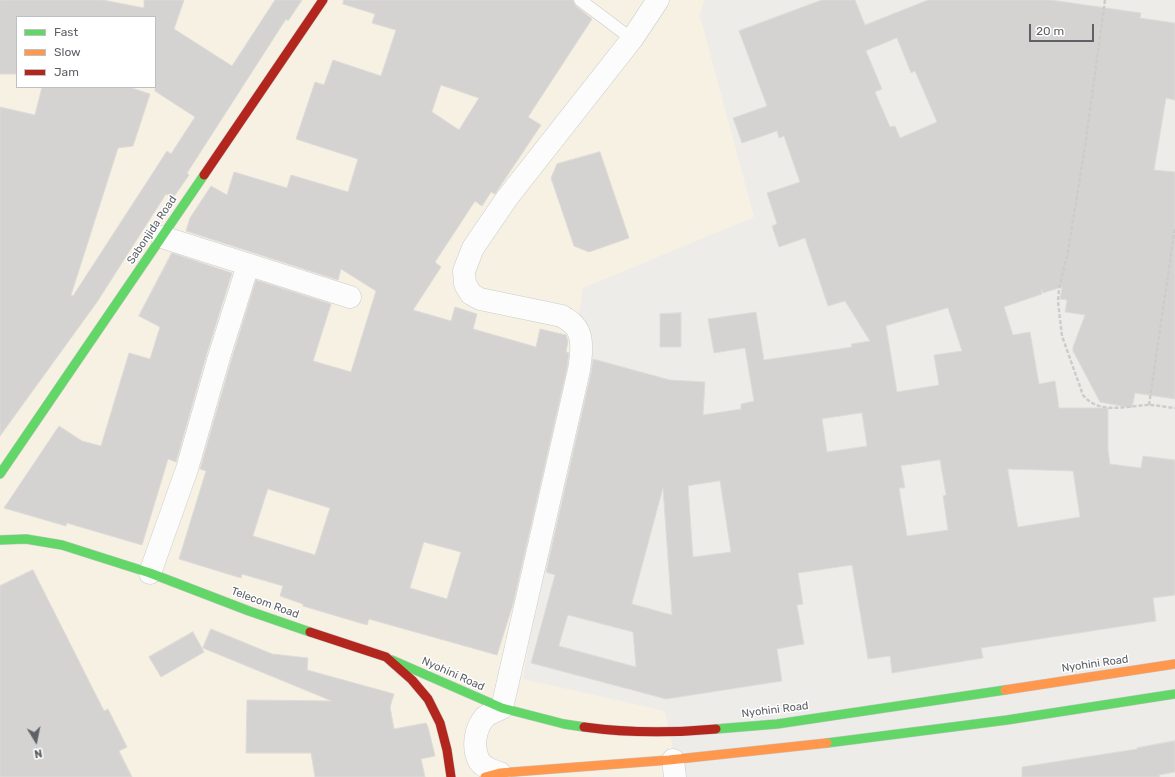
<!DOCTYPE html>
<style>
body{margin:0}
#map{position:relative;width:1175px;height:777px;overflow:hidden;background:#eeece9;font-family:Rubik,sans-serif}
canvas{display:block}
.legend{position:absolute;left:16px;top:16px;width:140px;height:72px;box-sizing:border-box;background:#fff;border:1px solid #bfc0c2;margin:0;padding:5px 7px;list-style:none;font-size:12px;color:#5e6267}
.legend li{display:flex;align-items:center;gap:8px;height:20px}
.legend b{width:20px;border:1px solid #bfc0c2}
.north{position:absolute;left:16px;top:721px;width:40px;height:40px;-webkit-text-stroke:3px #fff;paint-order:stroke;rotate:170deg;font-size:11px;font-weight:700;line-height:16px;text-align:center;color:#5e6267}
.north::after{content:'';display:block;margin:auto;width:14px;height:18px;background:#5e6267;clip-path:polygon(50% 0,100% 100%,50% 72%,0 100%)}
.scale{position:absolute;left:1029px;top:24px;width:65px;height:18px;box-sizing:border-box;border:2px solid #5e6267;border-top:0;padding-left:5px;font-size:12px;line-height:14px;white-space:nowrap;color:#5e6267;-webkit-text-stroke:3px #fff;paint-order:stroke}
</style>
<div id="map">
<canvas width="1175" height="777"></canvas>
<ul class="legend">
<li><b style="height:5px;background:#63d668"></b>Fast</li>
<li><b style="height:5px;background:#ff974d"></b>Slow</li>
<li><b style="height:5px;background:#b3261e"></b>Jam</li>
</ul>
<div class="north">N</div>
<div class="scale">20 m</div>
</div>
<script>
const context = document.querySelector('canvas').getContext('2d');
context.lineJoin = 'round';
function fill(path, color) { context.fillStyle = color; context.fill(path, 'evenodd'); }
function trace(path, color, width, dash) { context.strokeStyle = color; context.lineWidth = width; context.lineCap = dash ? 'butt' : 'round'; context.setLineDash(dash || []); context.stroke(path); }
function write(font, color, halo, rows, align = 'center') {
  context.font = font + ' Rubik,sans-serif'; context.lineWidth = 3; context.setLineDash([]); context.textBaseline = 'middle'; context.strokeStyle = halo; context.fillStyle = color; for (const [text, x, y, turn = 0] of rows) {
    context.save(); context.translate(x, y); context.rotate((+turn || 0) * Math.PI / 180); context.textAlign = isNaN(turn) ? turn : align; if (halo) context.strokeText(text, 0, 0); context.fillText(text, 0, 0); context.restore();
  }
}
fill(new Path2D(`
 M 0,0 L 704,0 L 700,16 L 754,217 L 583,288 L 523,679 L 665,711 L 679,777 L 0,777 ZM 17,17 L 155,17 L 155,87 L 17,87 Z`), '#f6f1e3');
const building = new Path2D(`
 M 0,0 L 103,0 L 144,8 L 144,0 L 184,0 L 174,29 L 232,66 L 275,0 L 302,0 L 288,21 L 286,19 L 187,173 L 189,175 L 173,198 L 166,194 L 97,302 L 0,436 L 0,107 L 35,115 L 42,87 L 129,87 L 150,94 L 133,146 L 118,148 L 71,295 L 73,296 L 167,151 L 171,154 L 195,117 L 155,91 L 155,17 L 17,17 L 17,74 L 0,74 Z
 M 344,0 L 573,0 L 576,6 L 592,19 L 528,117 L 541,125 L 495,194 L 491,192 L 482,206 L 475,201 L 435,262 L 441,267 L 413,310 L 451,321 L 455,307 L 477,314 L 473,329 L 536,347 L 540,329 L 566,335 L 568,341 L 566,352 L 569,353 L 567,368 L 513,604 L 497,655 L 369,619 L 367,625 L 303,606 L 303,604 L 280,596 L 283,586 L 242,574 L 241,578 L 179,559 L 206,471 L 200,469 L 231,361 L 256,280 L 331,304 L 313,361 L 351,372 L 376,291 L 341,269 L 338,280 L 186,231 L 190,218 L 211,186 L 227,195 L 234,172 L 287,188 L 291,175 L 348,192 L 358,159 L 296,139 L 315,82 L 324,85 L 333,60 L 381,76 L 396,30 L 372,23 L 375,14 L 343,4 ZM 441,85 L 479,98 L 459,130 L 432,112 ZM 268,489 L 330,508 L 315,555 L 253,536 ZM 424,542 L 461,552 L 447,599 L 410,588 Z
 M 822,0 L 855,0 L 865,25 L 928,0 L 1051,0 L 1141,13 L 1140,18 L 1175,23 L 1175,100 L 1166,98 L 1154,170 L 1175,172 L 1175,399 L 1135,393 L 1132,408 L 1100,402 L 1073,351 L 1073,347 L 1085,315 L 1065,312 L 1067,300 L 1060,299 L 1062,287 L 1043,293 L 1041,289 L 1042,294 L 1004,307 L 1013,335 L 1030,332 L 1039,384 L 1055,381 L 1059,408 L 1108,408 L 1108,450 L 1110,464 L 1141,468 L 1143,456 L 1175,460 L 1175,595 L 1153,598 L 1156,621 L 981,648 L 983,658 L 892,673 L 890,656 L 868,659 L 852,565 L 798,573 L 803,604 L 797,605 L 804,644 L 777,649 L 782,681 L 666,699 L 531,663 L 555,575 L 546,572 L 591,373 L 593,359 L 670,380 L 705,382 L 703,415 L 741,409 L 741,404 L 754,401 L 745,348 L 714,353 L 708,319 L 756,312 L 764,360 L 852,347 L 851,344 L 870,341 L 845,301 L 828,306 L 805,238 L 779,247 L 772,226 L 777,224 L 767,193 L 800,182 L 784,136 L 779,138 L 777,131 L 742,143 L 733,118 L 767,106 L 739,31 ZM 897,38 L 911,73 L 915,71 L 937,122 L 900,138 L 895,126 L 890,127 L 875,92 L 882,89 L 866,51 ZM 948,308 L 962,351 L 934,355 L 939,385 L 897,392 L 886,326 ZM 862,413 L 867,446 L 827,452 L 822,419 ZM 940,460 L 946,495 L 943,496 L 948,530 L 907,536 L 899,488 L 905,488 L 901,466 ZM 1008,469 L 1073,471 L 1080,517 L 1018,527 ZM 720,481 L 731,552 L 693,557 L 688,486 ZM 663,488 L 672,615 L 632,604 ZM 568,615 L 633,632 L 636,667 L 559,646 Z
 M 600,152 L 629,238 L 589,252 L 574,246 L 551,178 L 557,164 Z
 M 172,253 L 232,273 L 207,353 L 176,462 L 168,459 L 142,545 L 67,523 L 66,526 L 4,508 L 59,426 L 82,441 L 101,446 L 129,353 L 150,359 L 160,327 L 139,316 Z
 M 681,313 L 681,347 L 660,347 L 660,314 Z
 M 33,570 L 104,711 L 108,709 L 127,747 L 119,751 L 132,777 L 0,777 L 0,586 Z
 M 211,629 L 272,654 L 308,658 L 307,670 L 394,694 L 390,707 L 394,729 L 426,723 L 428,727 L 435,756 L 421,759 L 425,777 L 315,777 L 311,753 L 246,753 L 247,700 L 332,701 L 203,648 Z
 M 193,632 L 204,652 L 161,677 L 149,657 Z
 M 1175,741 L 1175,772 L 1159,775 L 1160,777 L 1022,777 L 1022,767 L 1137,749 L 1137,748 Z`);
fill(building, '#d5d3d2');
trace(building, '#dedcd8', 1);
const lane = new Path2D(`
 M 580,0 L 632,39`);
const street = new Path2D(`
 M 162,237 L 350,297
 M 150,573 L 187,469 L 219,357 L 248,265
 M 673,760 L 675,777
 M 500,773 C 493,771 484,768 479,761 C 472,747 475,728 485,717 C 490,713 496,711 502,708 L 579,370 C 581,356 585,335 573,324 C 570,321 566,319 562,316 L 480,299 L 471,294 L 465,284 L 464,271 L 473,248 L 507,198 L 632,39 L 658,0`);
const fast = new Path2D(`
 M 0,474 L 204,175
 M 0,540 L 26,539 L 62,545 L 150,573 L 249,611 L 310,632
 M 392,660 L 502,708 L 564,724 L 584,727
 M 716,729 L 777,724 L 1005,690
 M 827,743 L 1007,720 L 1175,694`);
const slow = new Path2D(`
 M 1005,690 L 1175,664
 M 485,777 L 500,773 L 669,760 L 827,743`);
const jam = new Path2D(`
 M 204,175 L 323,0
 M 310,632 L 386,657 L 412,680 L 428,699 L 440,723 L 447,750 L 451,777
 M 584,727 C 627,733 673,733 716,729`);
trace(lane, '#cacbcb', 13);
trace(street, '#cacbcb', 23);
trace(fast, '#c9c9ca', 10);
trace(slow, '#c9c9ca', 10);
trace(jam, '#c9c9ca', 10);
trace(new Path2D(`
 M 1105,0 L 1085,147 L 1068,251 L 1059,289 L 1058,302 L 1062,336 L 1083,395 C 1099,415 1125,406 1147,405 C 1156,405 1166,407 1175,408
 M 1149,405 L 1175,227`), '#cacecb', 2.5, [4, 2]);
trace(lane, '#fcfcfc', 12);
trace(street, '#fcfcfc', 22);
trace(fast, '#63d668', 9);
trace(slow, '#ff974d', 9);
trace(jam, '#b3261e', 9);
write('11px', '#5e6267', '#fff', [
 ["Sabonjida Road",152,230,-56],
 ["Telecom Road",265,603,20],
 ["Nyohini Road",1095,664,-8],
 ["Nyohini Road",453,674,24],
 ["Nyohini Road",775,710,-7]
]);
</script>
